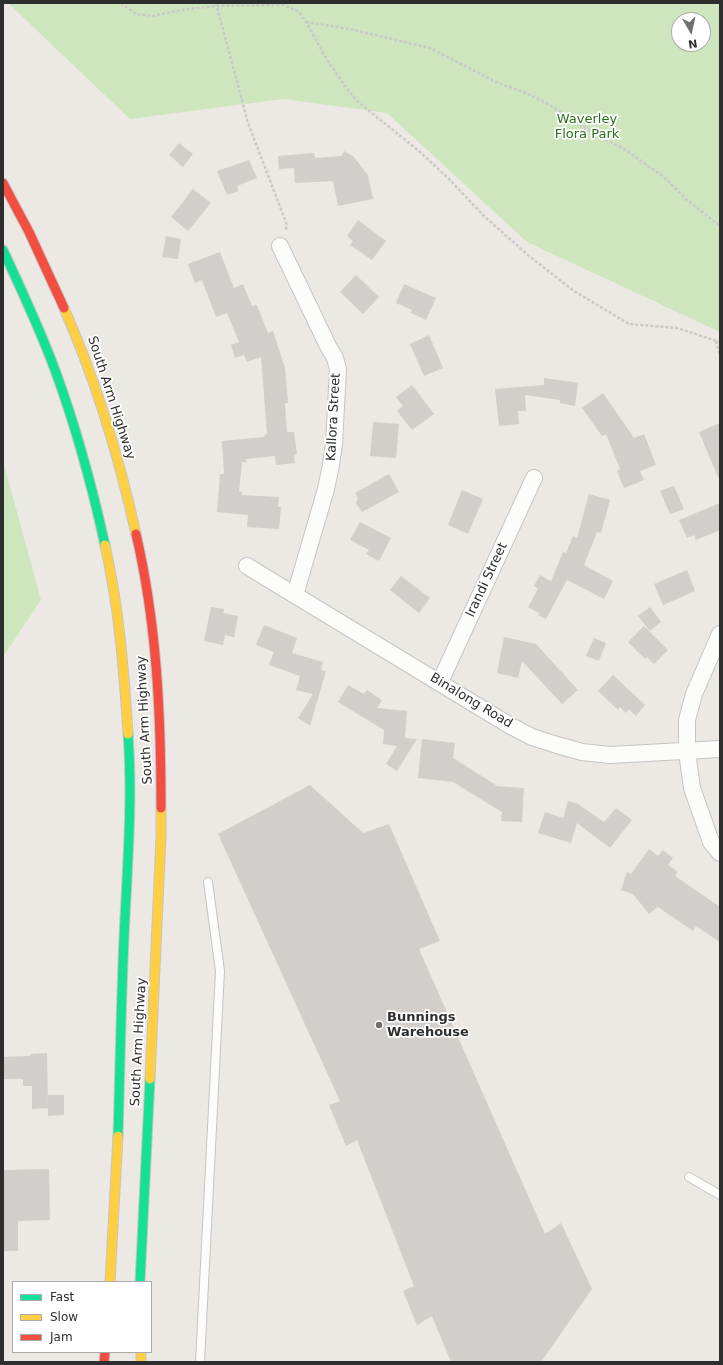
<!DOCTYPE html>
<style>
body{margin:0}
#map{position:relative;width:723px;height:1365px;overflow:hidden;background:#ece8e4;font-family:"DejaVu Sans",sans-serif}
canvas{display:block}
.frame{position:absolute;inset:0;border:4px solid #2e2e2e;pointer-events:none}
.legend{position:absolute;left:12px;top:1281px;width:140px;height:72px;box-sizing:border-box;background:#fff;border:1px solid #ababab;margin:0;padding:5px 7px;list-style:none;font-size:12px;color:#2e2e2e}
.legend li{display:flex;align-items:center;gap:8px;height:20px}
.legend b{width:20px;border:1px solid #ababab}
.north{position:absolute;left:671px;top:12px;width:40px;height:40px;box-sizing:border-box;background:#fff;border:1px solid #ababab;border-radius:50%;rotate:171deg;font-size:11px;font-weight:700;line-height:16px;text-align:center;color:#2e2e2e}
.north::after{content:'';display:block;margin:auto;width:14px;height:18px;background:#706f6e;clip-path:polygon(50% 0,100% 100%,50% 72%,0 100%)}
</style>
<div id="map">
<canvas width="723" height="1365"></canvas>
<div class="frame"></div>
<ul class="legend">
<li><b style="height:5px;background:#16e098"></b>Fast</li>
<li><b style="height:5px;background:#ffcf43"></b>Slow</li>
<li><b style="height:5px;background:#f24e42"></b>Jam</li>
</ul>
<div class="north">N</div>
</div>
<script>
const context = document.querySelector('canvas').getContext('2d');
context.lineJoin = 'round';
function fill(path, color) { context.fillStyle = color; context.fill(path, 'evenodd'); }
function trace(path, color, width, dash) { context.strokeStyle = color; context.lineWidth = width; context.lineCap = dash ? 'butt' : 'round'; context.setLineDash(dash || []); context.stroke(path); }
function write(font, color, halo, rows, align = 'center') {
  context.font = font + ' "DejaVu Sans",sans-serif'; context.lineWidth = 3.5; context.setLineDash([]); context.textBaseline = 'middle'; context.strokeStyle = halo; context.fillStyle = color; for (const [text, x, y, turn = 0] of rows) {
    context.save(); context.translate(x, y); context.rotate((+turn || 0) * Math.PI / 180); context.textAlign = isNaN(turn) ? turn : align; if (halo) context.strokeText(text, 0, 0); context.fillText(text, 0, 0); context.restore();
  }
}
fill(new Path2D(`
 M 8,3 L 720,3 L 720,332 L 527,242 L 387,113 L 283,99 L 130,119 ZM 679,20 L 703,20 L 703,44 L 679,44 Z
 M 3,461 L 41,600 L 3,657 Z`), '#cee6be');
fill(new Path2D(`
 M 179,143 L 193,154 L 183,167 L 169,155 Z
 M 344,151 L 353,156 L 368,175 L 373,199 L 338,206 L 333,181 L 295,183 L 294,168 L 279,169 L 278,156 L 314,153 L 315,158 L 342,156 Z
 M 249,160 L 257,178 L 237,186 L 239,191 L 227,195 L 217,171 Z
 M 193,189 L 211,203 L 188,231 L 171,217 Z
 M 358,220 L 386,241 L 372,260 L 350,245 L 353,241 L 347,236 Z
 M 166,236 L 181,239 L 178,259 L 162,257 Z
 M 220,252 L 234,288 L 243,284 L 252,306 L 257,305 L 268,333 L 273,331 L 285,368 L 288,403 L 285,403 L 287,432 L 294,432 L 297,454 L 294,455 L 295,463 L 276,465 L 275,456 L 246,459 L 247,462 L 242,462 L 239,492 L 242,492 L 242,495 L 279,497 L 278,507 L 281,507 L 279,529 L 247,527 L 248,515 L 217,512 L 220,474 L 224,474 L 222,441 L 265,437 L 264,435 L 267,434 L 261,357 L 247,362 L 244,355 L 235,358 L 231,345 L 239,342 L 227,313 L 216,317 L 202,280 L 195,283 L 188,264 Z
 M 356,275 L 379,297 L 363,314 L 340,292 Z
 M 404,284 L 436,298 L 426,320 L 411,313 L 412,310 L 396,303 Z
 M 429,335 L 443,368 L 424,376 L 410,344 Z
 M 544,378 L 578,383 L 575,406 L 560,403 L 560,400 L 525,395 L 526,411 L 518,411 L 519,424 L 499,426 L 495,389 L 544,385 Z
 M 412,385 L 434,414 L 412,430 L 397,411 L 403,406 L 396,397 Z
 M 603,393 L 634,438 L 644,434 L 656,465 L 640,471 L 644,480 L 624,488 L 617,471 L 620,469 L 606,434 L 602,436 L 582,408 Z
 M 373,422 L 399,424 L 396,458 L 370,456 Z
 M 720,423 L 720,482 L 699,432 Z
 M 389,474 L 399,492 L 362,512 L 356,503 L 358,498 L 355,493 Z
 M 674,486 L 684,509 L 670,514 L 660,491 Z
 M 462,490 L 483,499 L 468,534 L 448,525 Z
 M 589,494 L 610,500 L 601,533 L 597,532 L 584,565 L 613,581 L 604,599 L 567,580 L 546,619 L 538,615 L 539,613 L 528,607 L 538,589 L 534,586 L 540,575 L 551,581 L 563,552 L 566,553 L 573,536 L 577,538 Z
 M 720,503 L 720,530 L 696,540 L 694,535 L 687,538 L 679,520 Z
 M 360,522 L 391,538 L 379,561 L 366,554 L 369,550 L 350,540 Z
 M 687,570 L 695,591 L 663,605 L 654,584 Z
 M 401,576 L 430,598 L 419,613 L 390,590 Z
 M 211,607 L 224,609 L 223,613 L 238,616 L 234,637 L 225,635 L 223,645 L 204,641 Z
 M 650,607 L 661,622 L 650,631 L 638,616 Z
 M 264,625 L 297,638 L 292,653 L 323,662 L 321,670 L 326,671 L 310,726 L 298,718 L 313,694 L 296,690 L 300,676 L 269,665 L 274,652 L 256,645 Z
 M 644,626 L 668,650 L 654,664 L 647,657 L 645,659 L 628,642 Z
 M 504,637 L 536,644 L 578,690 L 562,704 L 522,661 L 518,678 L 497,673 Z
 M 594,638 L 606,643 L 599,661 L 586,656 Z
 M 613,675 L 645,705 L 636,716 L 629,709 L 626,713 L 620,707 L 618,710 L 598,691 Z
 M 348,685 L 364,694 L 367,690 L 382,700 L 377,708 L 407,711 L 405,738 L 417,739 L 397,771 L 386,764 L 397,746 L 383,744 L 384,730 L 338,702 Z
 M 422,739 L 455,743 L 453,758 L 496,785 L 495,786 L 524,788 L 522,822 L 501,821 L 502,812 L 453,782 L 418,778 Z
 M 310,785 L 363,833 L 389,824 L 440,941 L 419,949 L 545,1234 L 561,1223 L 592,1289 L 541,1362 L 451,1362 L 432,1316 L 417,1325 L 403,1291 L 414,1286 L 357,1140 L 346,1146 L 329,1105 L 340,1101 L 218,834 Z
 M 568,801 L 578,804 L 604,822 L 616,808 L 632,820 L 610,848 L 577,823 L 571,843 L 538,833 L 545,812 L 563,818 Z
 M 649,849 L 658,856 L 663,850 L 673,858 L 668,865 L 678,872 L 675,876 L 720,907 L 720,942 L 696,926 L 693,931 L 658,907 L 649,914 L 633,894 L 621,890 L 627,872 L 631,874 Z
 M 47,1053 L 48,1108 L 32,1109 L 32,1086 L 23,1086 L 23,1079 L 3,1079 L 3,1057 L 30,1056 L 30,1054 Z
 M 48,1095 L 64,1095 L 64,1115 L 48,1116 Z
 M 49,1169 L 50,1220 L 18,1221 L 18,1251 L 3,1251 L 3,1170 Z`), '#d1cecb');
const lane = new Path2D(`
 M 689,1177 L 720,1195
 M 200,1362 L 220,971 L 208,882`);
const street = new Path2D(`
 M 280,246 L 328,346 L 335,358 L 338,369 L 334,444 L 331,465 L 326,489 L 295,595
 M 247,566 L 509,725 L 532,737 L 557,745 L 582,752 L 610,755 L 720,749
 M 720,634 L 694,694 L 687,720 L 687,752 L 692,788 L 711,842 L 720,853
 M 440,682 L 534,478`);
const fast = new Path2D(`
 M 3,250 C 21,289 40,329 55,370 C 76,427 92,486 105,545
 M 118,1136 C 120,1070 121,1004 124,938 C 127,870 133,802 128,734
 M 140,1282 L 150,1079`);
const slow = new Path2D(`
 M 64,308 C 96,381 119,457 136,534
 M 105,545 C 119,607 124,671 128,734
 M 150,1079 L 161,837 L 161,808
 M 110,1282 L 118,1136
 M 141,1352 L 141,1362`);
const jam = new Path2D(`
 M 3,183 L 29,232 L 64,308
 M 136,534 C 157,624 161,716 161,808
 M 104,1362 L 105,1352`);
trace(lane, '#c5c4c5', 10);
trace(street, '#c5c4c5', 18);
trace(fast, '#c6c5c4', 11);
trace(slow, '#c6c5c4', 11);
trace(jam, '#c6c5c4', 11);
trace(new Path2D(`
 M 121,3 L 136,14 L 153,16 L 187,9 L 216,6 L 283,5 L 298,11 L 306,22 L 327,60 L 348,90 L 358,102 L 419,151 L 448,178 L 484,216 L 529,256 L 574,291 L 629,324 L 677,328 L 720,342
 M 216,3 L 248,123 L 287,225 L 285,231
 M 306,22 L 350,29 L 430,48 L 496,82 L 526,93 L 548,104 L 590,131 L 624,149 L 664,177 L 687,200 L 720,226
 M 716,341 L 720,356`), '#c9c9c8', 2.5, [3, 2]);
trace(lane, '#fcfcfb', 8);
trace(street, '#fcfcfb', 16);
trace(fast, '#16e098', 9);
trace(slow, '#ffcf43', 9);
trace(jam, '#f24e42', 9);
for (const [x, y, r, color] of [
 [379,1025,4,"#706f6e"]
]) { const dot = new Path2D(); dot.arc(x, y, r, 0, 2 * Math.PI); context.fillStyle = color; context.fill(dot); trace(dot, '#fff', 1.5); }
write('13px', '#2c6e1b', '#fff', [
 ["Waverley",587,120],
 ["Flora Park",587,135]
]);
write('13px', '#2e2e2e', '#fff', [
 ["South Arm Highway",111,398,72],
 ["Kallora Street",334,417,-87],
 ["Irandi Street",487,580,-65],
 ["Binalong Road",471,701,31],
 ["South Arm Highway",145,720,-93],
 ["South Arm Highway",139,1042,-87]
]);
write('bold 13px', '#2e2e2e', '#fff', [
 ["Bunnings",387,1018],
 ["Warehouse",387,1033]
], 'left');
</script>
